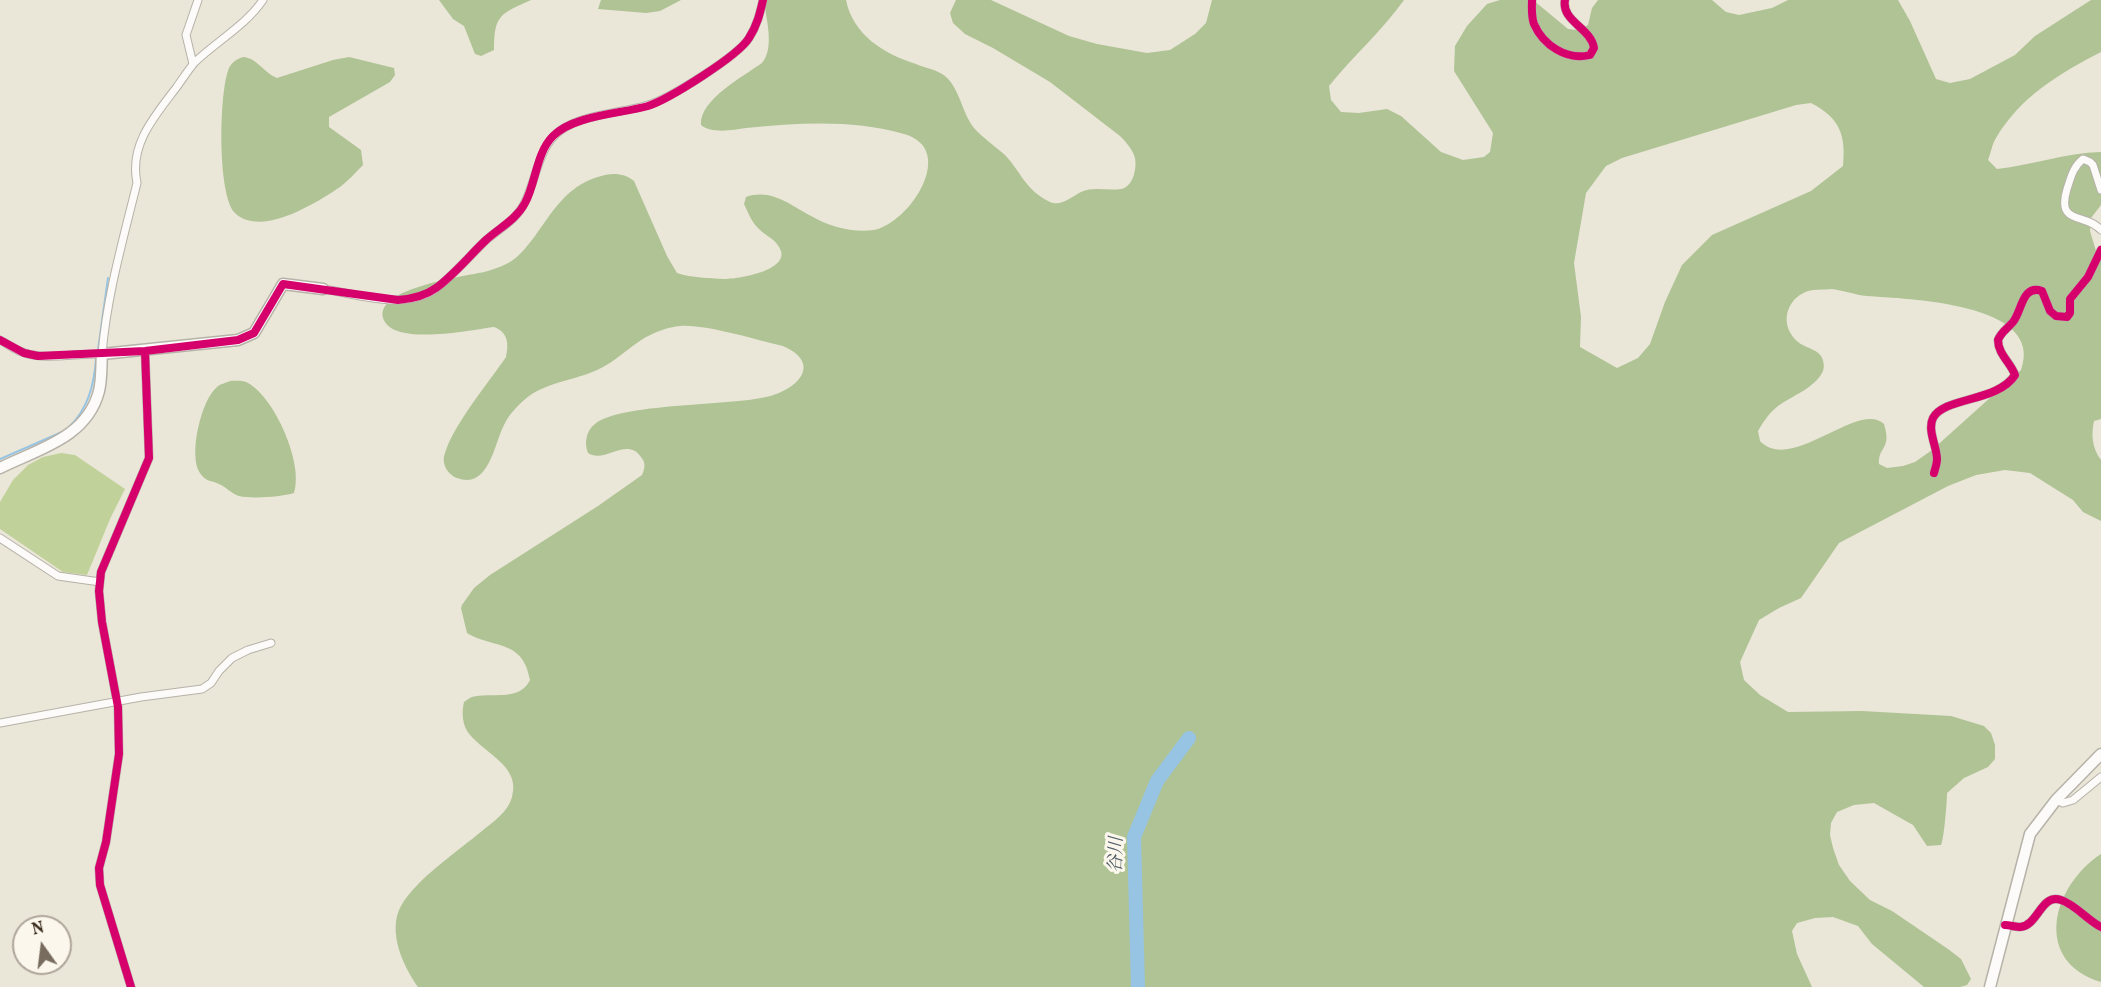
<!DOCTYPE html>
<meta charset="utf-8">
<style>
body{margin:0}
#map{position:relative;width:2101px;height:987px;overflow:hidden;background:#eae6d8;font-family:Vollkorn,serif}
canvas{display:block}
.north{position:absolute;left:12px;top:915px;width:60px;height:60px;box-sizing:border-box;background:#fbf7ec;border:2px solid #aea59a;border-radius:50%;rotate:346deg;font-size:16px;font-weight:700;line-height:24px;text-align:center;color:#3b2a1e}
.north::after{content:'';display:block;margin:auto;width:21px;height:27px;background:#786c5f;clip-path:polygon(50% 0,100% 100%,50% 72%,0 100%)}
</style>
<div id="map">
<canvas width="2101" height="987"></canvas>
<div class="north">N</div>
</div>
<script>
const context = document.querySelector('canvas').getContext('2d');
context.lineJoin = 'round';
function fill(path, color) { context.fillStyle = color; context.fill(path, 'evenodd'); }
function trace(path, color, width, dash) { context.strokeStyle = color; context.lineWidth = width; context.lineCap = dash ? 'butt' : 'round'; context.setLineDash(dash || []); context.stroke(path); }
function write(font, color, halo, rows, align = 'center') {
  context.font = font + ' Vollkorn,"Noto Serif JP",serif'; context.lineWidth = 6; context.setLineDash([]); context.textBaseline = 'middle'; context.strokeStyle = halo; context.fillStyle = color; for (const [text, x, y, turn = 0] of rows) {
    context.save(); context.translate(x, y); context.rotate((+turn || 0) * Math.PI / 180); context.textAlign = isNaN(turn) ? turn : align; if (halo) context.strokeText(text, 0, 0); context.fillText(text, 0, 0); context.restore();
  }
}
fill(new Path2D(`
 M 61,453 L 75,455 L 125,489 L 110,519 L 87,575 L 63,572 L 0,529 L 0,502 L 13,480 L 28,465 L 43,457 Z`), '#c1d19a');
fill(new Path2D(`
 M 439,0 L 531,0 C 500,14 494,15 494,50 L 481,56 L 475,54 L 464,26 L 453,19 Z
 M 601,0 L 681,0 L 660,11 L 646,13 L 598,9 Z
 M 764,0 L 846,0 C 853,35 884,54 916,64 C 925,68 938,70 945,76 C 960,89 962,113 974,128 C 983,138 995,146 1005,155 C 1021,172 1025,189 1048,201 C 1060,208 1071,197 1081,192 C 1094,186 1107,191 1121,189 C 1133,187 1137,169 1135,158 C 1133,150 1126,142 1120,136 L 1050,82 L 993,48 L 965,34 L 953,23 L 950,13 L 956,0 L 991,0 L 1069,36 L 1097,44 L 1147,53 L 1170,50 L 1195,34 L 1206,23 L 1212,0 L 1404,0 C 1382,31 1353,56 1329,86 L 1331,100 L 1341,112 L 1359,113 L 1387,109 L 1401,116 L 1441,152 L 1463,160 L 1484,157 L 1490,152 L 1493,133 L 1454,71 L 1455,46 L 1467,26 L 1487,4 L 1500,0 L 1533,0 L 1568,29 L 1578,30 L 1588,25 L 1592,8 L 1598,0 L 1712,0 L 1726,12 L 1739,15 L 1772,8 L 1788,0 L 1898,0 L 1910,21 L 1936,79 L 1950,83 L 1970,79 L 2015,55 L 2035,36 L 2091,0 L 2101,0 L 2101,52 C 2060,73 2020,97 1996,138 C 1992,144 1991,153 1988,160 L 1997,169 C 2032,165 2065,153 2101,152 L 2101,205 L 2091,218 L 2090,231 L 2096,251 L 2101,258 L 2101,419 L 2094,421 C 2091,435 2092,448 2101,460 L 2101,521 L 2083,512 L 2073,500 L 2030,473 L 2005,470 L 1976,475 L 1948,486 L 1839,543 L 1801,598 L 1779,608 L 1759,620 L 1740,662 L 1744,680 L 1760,695 L 1788,712 L 1862,711 L 1951,716 L 1984,726 L 1991,733 L 1995,745 L 1995,759 L 1988,767 L 1964,778 L 1947,793 C 1947,802 1944,840 1941,845 L 1927,846 L 1913,825 L 1874,803 L 1854,805 L 1837,812 L 1831,823 L 1830,835 L 1833,848 L 1839,865 L 1850,881 L 1870,900 L 1892,911 L 1948,949 L 1961,959 L 1971,979 L 1967,985 L 1960,987 L 1924,987 L 1872,944 L 1858,926 L 1833,917 L 1815,918 L 1797,923 L 1792,931 L 1797,954 L 1812,987 L 418,987 C 403,966 387,931 401,906 C 415,880 458,851 482,831 C 493,822 508,812 512,797 C 522,764 479,752 466,729 C 462,720 462,711 464,702 C 467,700 469,698 472,697 C 490,692 520,702 530,680 C 523,639 494,649 467,633 L 461,608 L 462,605 L 474,588 L 490,575 L 598,506 L 642,475 C 645,468 646,463 641,457 C 627,436 605,464 588,453 C 584,443 586,431 595,424 C 620,403 728,406 766,397 C 796,391 824,364 783,346 C 756,340 706,324 680,326 C 668,327 656,332 646,337 C 629,347 615,362 597,370 C 575,380 549,382 529,396 C 520,403 510,413 505,423 C 494,442 490,490 457,478 C 447,474 441,463 445,453 C 454,424 489,382 506,357 C 509,344 508,332 494,327 C 471,330 399,345 385,322 C 366,289 467,276 484,272 C 492,270 503,266 510,262 C 520,256 528,245 535,236 C 555,208 569,183 605,175 C 616,173 625,174 634,181 L 667,256 L 677,273 C 692,278 709,278 724,279 C 738,279 787,271 781,251 C 777,239 765,236 758,228 C 751,221 748,212 744,204 L 746,197 C 772,188 791,206 813,217 C 831,227 853,233 874,230 C 910,223 958,149 904,134 C 852,119 799,123 746,128 C 733,130 712,134 701,125 C 699,100 744,76 762,63 C 775,48 766,19 764,0 ZM 1811,103 C 1840,118 1846,135 1843,166 L 1811,191 L 1712,235 L 1682,265 L 1665,302 L 1650,344 L 1638,358 L 1617,368 L 1580,347 L 1581,317 L 1574,263 L 1586,193 L 1606,166 L 1622,158 L 1796,105 ZM 1831,289 C 1843,290 1855,295 1867,296 C 1906,299 2046,302 2021,370 L 1932,450 L 1915,462 L 1903,466 L 1887,468 L 1879,464 C 1878,446 1892,450 1884,424 C 1858,400 1792,474 1760,441 L 1758,431 C 1764,421 1769,413 1778,406 C 1792,396 1814,388 1822,373 C 1825,368 1824,361 1821,356 C 1815,348 1805,348 1798,342 C 1779,326 1785,299 1808,291 C 1815,289 1824,290 1831,289 Z
 M 243,57 C 257,58 263,72 277,78 L 333,60 L 349,57 L 394,68 L 395,75 L 390,82 L 329,117 L 329,127 L 361,150 L 363,165 C 356,172 348,181 340,187 C 316,203 261,238 235,213 C 217,195 219,91 229,68 C 232,62 237,59 243,57 Z
 M 230,381 C 235,381 243,380 248,383 C 275,398 304,464 294,493 C 281,497 252,499 239,496 C 232,494 226,487 219,484 C 211,480 206,482 200,473 C 188,456 201,400 217,387 C 220,384 226,383 230,381 Z
 M 2101,854 L 2101,982 C 2032,961 2052,886 2101,854 Z`), '#afc394');
trace(new Path2D(`
 M 98,350 L 108,278
 M 69,427 C 88,409 94,385 96,359
 M 0,459 L 62,432`), '#97c4e3', 2);
trace(new Path2D(`
 M 1138,987 L 1134,837 L 1157,781 L 1189,738`), '#97c4e3', 14);
const street = new Path2D(`
 M 1532,0 C 1532,8 1531,16 1534,24 C 1543,45 1567,61 1590,55 L 1594,48 C 1591,28 1561,21 1565,0
 M 193,64 L 186,35 L 198,0
 M 2101,190 L 2093,165 L 2090,162 L 2083,159 C 2073,167 2071,177 2067,189 C 2056,226 2085,212 2101,230
 M 323,289 C 358,294 407,312 438,287 C 454,274 469,257 484,242 C 498,229 517,220 525,202 C 537,178 538,146 561,130 C 584,114 622,113 648,105 C 669,99 738,56 749,38 C 757,26 760,13 763,0
 M 0,340 C 8,344 16,351 25,353 C 44,360 80,353 102,354 C 107,295 123,240 137,183 C 129,145 154,117 176,88 C 182,80 188,70 195,62 C 217,41 246,25 263,0
 M 1934,473 C 1935,469 1937,464 1937,459 C 1937,447 1927,430 1933,418 C 1944,397 1998,402 2015,375 C 2011,363 1998,354 1998,340 C 2001,332 2008,328 2013,322 C 2022,311 2022,284 2042,291 L 2050,311 L 2056,316 L 2067,317 L 2070,313 L 2070,299 L 2088,277 L 2101,250
 M 0,538 L 58,576 L 100,582
 M 0,723 L 141,697 L 202,689 L 211,683 L 219,671 L 232,658 L 248,650 L 271,643
 M 2056,800 L 2063,803 L 2073,800 L 2101,777
 M 2005,925 C 2010,925 2015,927 2020,927 C 2038,926 2041,893 2061,900 C 2076,905 2087,920 2101,927
 M 131,987 L 100,885 L 99,868 L 106,842 L 119,754 L 118,707 L 102,622 L 99,591 L 101,572 L 149,458 L 145,351`);
const secondary = new Path2D(`
 M 0,468 C 38,449 87,438 99,391 C 102,379 101,366 102,354 L 238,340 L 254,333 L 283,284 L 323,289
 M 1990,987 L 2030,834 L 2056,800 L 2101,754`);
trace(street, '#b6b2a8', 9);
trace(secondary, '#b6b2a8', 13);
trace(street, '#fcfbf9', 7);
trace(secondary, '#fcfbf9', 10);
trace(new Path2D(`
 M 1532,0 C 1532,8 1531,16 1534,24 C 1543,45 1567,61 1590,55 L 1594,48 C 1591,28 1561,21 1565,0
 M 0,340 L 24,353 L 38,356 L 145,351 L 238,340 L 254,333 L 283,284 L 398,300 C 411,299 425,296 436,288 C 454,275 469,256 486,240 C 499,228 516,220 525,203 C 536,183 536,153 553,136 C 574,115 620,114 648,106 C 669,99 738,56 749,38 C 757,26 760,13 763,0
 M 1934,473 C 1935,469 1937,464 1937,459 C 1937,447 1927,430 1933,418 C 1944,397 1998,402 2015,375 C 2011,363 1998,354 1998,340 C 2001,332 2008,328 2013,322 C 2022,311 2022,284 2042,291 L 2050,311 L 2056,316 L 2067,317 L 2070,313 L 2070,299 L 2088,277 L 2101,250
 M 2005,925 C 2010,925 2015,927 2020,927 C 2038,926 2041,893 2061,900 C 2076,905 2087,920 2101,927
 M 131,987 L 100,885 L 99,868 L 106,842 L 119,754 L 118,707 L 102,622 L 99,591 L 101,572 L 149,458 L 145,351`), '#d6006c', 8);
write('italic 18px', '#4f5b65', '#fbf7ec', [
 ["谷川",1118,855,-88]
]);
</script>
